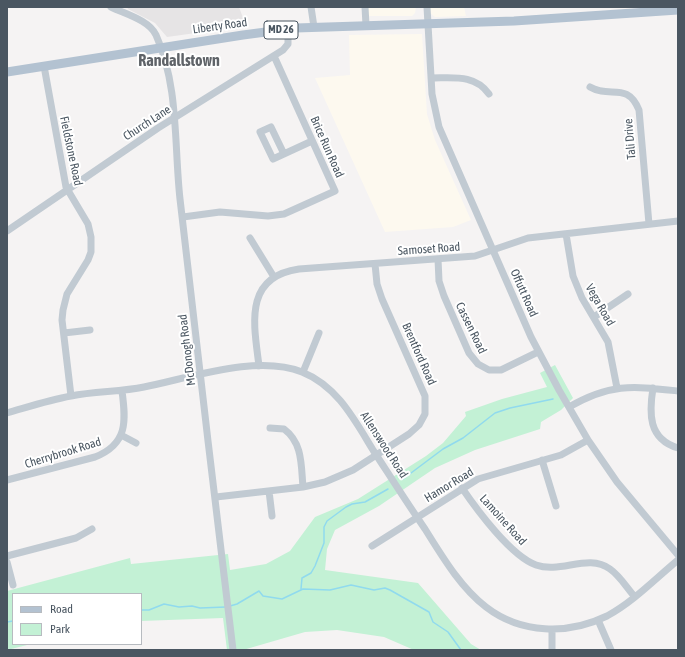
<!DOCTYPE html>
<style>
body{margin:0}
#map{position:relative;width:685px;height:657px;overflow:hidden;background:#f5f3f3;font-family:"Asap Condensed",sans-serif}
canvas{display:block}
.frame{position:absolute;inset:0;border:8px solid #4a5661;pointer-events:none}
.legend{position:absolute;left:12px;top:593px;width:130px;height:52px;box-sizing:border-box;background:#fff;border:1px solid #b7bbc0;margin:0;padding:5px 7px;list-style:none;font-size:12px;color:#4a5661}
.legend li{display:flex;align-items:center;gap:8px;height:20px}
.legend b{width:20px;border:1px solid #b7bbc0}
</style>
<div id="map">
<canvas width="685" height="657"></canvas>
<div class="frame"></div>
<ul class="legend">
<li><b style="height:5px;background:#b3c2d1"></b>Road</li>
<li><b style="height:11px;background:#c3f1d5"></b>Park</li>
</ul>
</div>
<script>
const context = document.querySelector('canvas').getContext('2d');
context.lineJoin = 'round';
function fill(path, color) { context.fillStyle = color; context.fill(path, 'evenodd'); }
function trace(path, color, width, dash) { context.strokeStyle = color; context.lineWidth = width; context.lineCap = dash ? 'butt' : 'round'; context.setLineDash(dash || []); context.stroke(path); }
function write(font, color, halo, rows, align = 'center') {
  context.font = font + ' "Asap Condensed",sans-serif'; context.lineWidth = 4; context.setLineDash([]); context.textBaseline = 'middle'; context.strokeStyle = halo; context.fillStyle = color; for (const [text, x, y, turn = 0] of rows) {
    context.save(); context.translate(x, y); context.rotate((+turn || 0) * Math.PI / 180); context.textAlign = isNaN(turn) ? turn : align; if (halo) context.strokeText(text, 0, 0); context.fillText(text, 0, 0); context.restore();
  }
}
fill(new Path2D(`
 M 366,7 L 416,7 L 415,13 L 412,16 L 367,16 Z
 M 430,7 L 464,7 L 466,16 L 435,17 L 430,13 Z
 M 422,34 L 427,114 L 435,140 L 471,220 L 453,227 L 385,232 L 315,78 L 350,75 L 349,35 Z`), '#fdf9ef');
fill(new Path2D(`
 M 127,7 L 239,7 L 246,26 L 167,37 L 155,23 L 128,9 Z`), '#e6e4e5');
fill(new Path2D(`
 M 555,365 L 573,398 L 561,410 L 541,422 L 540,429 L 475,450 L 435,468 L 379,506 L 335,530 L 327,549 L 325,570 L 418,583 L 471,644 L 481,650 L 414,650 L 384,637 L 337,630 L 305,632 L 243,650 L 227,650 L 223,618 L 141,621 L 141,594 L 13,594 L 13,644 L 31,644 L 7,650 L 7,591 L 130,558 L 131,564 L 228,554 L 230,570 L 266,564 L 290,551 L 315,517 L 358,499 L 426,456 L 443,443 L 466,416 L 465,412 L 502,399 L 547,387 L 540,373 Z`), '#c3f1d5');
trace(new Path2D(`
 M 403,479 L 443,449 L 463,438 L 495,413 L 510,408 L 553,399
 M 301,589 L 302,578 L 311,573 L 315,566 L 324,543 L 324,527 L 327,521 L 346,507 L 352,504 L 365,502 L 388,489
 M 230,606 L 237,604 L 259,591 L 263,596 L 282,599 L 303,589 L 330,590 L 351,585 L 374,590 L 385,588 L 390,590 L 429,612 L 433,622 L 448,632 L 461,650
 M 141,610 L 149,610 L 164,604 L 179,607 L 192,606 L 200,608 L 226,607
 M 7,622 L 13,621`), '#90daee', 1.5);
trace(new Path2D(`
 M 111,7 C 125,14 149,20 156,35 C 179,86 174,145 180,199 C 198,349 214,500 233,650
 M 311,7 L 314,27
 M 365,7 L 366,25
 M 427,7 L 432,94 L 439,127 L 531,337 L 559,390 L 588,440 L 617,482 L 678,555
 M 44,66 L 66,187 L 88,224 L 91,237 L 91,252 L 88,260 L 67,294 L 63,310 L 62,320 L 71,396
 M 431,78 C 453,78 475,74 489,94
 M 590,87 C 610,99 627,81 639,110 L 649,224
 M 284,154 L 271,127 L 260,132 L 273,159 L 312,141
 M 183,217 L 220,212 L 268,216 L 284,214 L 335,191 L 274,56
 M 7,231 L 158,128 L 283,50 L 288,44 L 288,29
 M 566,234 L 573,276 L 582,298 L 608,342 L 617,388
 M 250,238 L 274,277
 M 438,259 L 439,281 L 444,296 L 469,353 L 478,364 L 489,370 L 501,370 L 538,352
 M 594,317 L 628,294
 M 64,333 L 90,330
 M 259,366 C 254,325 243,277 299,269 L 475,256 L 528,238 L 678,221
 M 303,372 L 319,333
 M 653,388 C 649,413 648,439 678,448
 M 569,407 C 611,383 632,386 678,391
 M 7,413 C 28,407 49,400 71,396 C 95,391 120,392 144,387 C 190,378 257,354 302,372 C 337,386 354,419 373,450 C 390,476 407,503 425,529 C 442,556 460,587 486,607 C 521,634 568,635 607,616 C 633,602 655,579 678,560
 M 270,428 L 284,429 C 303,443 301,466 303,487
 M 121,435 L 136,443
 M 542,460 L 556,506
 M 7,480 L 95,457 C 128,444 126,421 122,391
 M 462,488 C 477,510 511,556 536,565 C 561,574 588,553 610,569 C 620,576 627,588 635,597
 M 269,491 L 272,516
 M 216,497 L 303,487 L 325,482 L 353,470 L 409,434 L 419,425 L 425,414 L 425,396 L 382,299 L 377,284 L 375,264
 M 372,546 L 478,479 L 561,455 L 588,440
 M 7,556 L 76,538 L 92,529
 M 7,562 L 13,585
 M 598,620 L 611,650
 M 552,630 L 552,650`), '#c1cad2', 7);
trace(new Path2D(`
 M 7,72 L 243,35 L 296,28 L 514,21 L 678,10`), '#b3c2d1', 9);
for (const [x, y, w] of [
 [281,30,34]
]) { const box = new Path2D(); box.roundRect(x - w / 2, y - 9, w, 18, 3); context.fillStyle = '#fff'; context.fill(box); trace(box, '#4a5661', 1); }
write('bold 11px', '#4a5661', null, [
 ["MD 26",281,30]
]);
write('12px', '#4a5661', '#fff', [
 ["Liberty Road",220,26,-8],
 ["Church Lane",147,123,-33],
 ["Tali Drive",630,139,-95],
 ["Brice Run Road",327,147,66],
 ["Fieldstone Road",71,151,78],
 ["Samoset Road",429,249,-4],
 ["Offutt Road",524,293,66],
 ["Vega Road",600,305,60],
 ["Cassen Road",471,328,64],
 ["McDonogh Road",187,350,-97],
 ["Brentford Road",419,354,66],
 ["Allenswood Road",384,445,57],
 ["Cherrybrook Road",63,453,-17],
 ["Hamor Road",449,485,-31],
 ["Lamoine Road",503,520,48]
]);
write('bold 16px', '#5f6368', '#fff', [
 ["Randallstown",179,61]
]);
</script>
